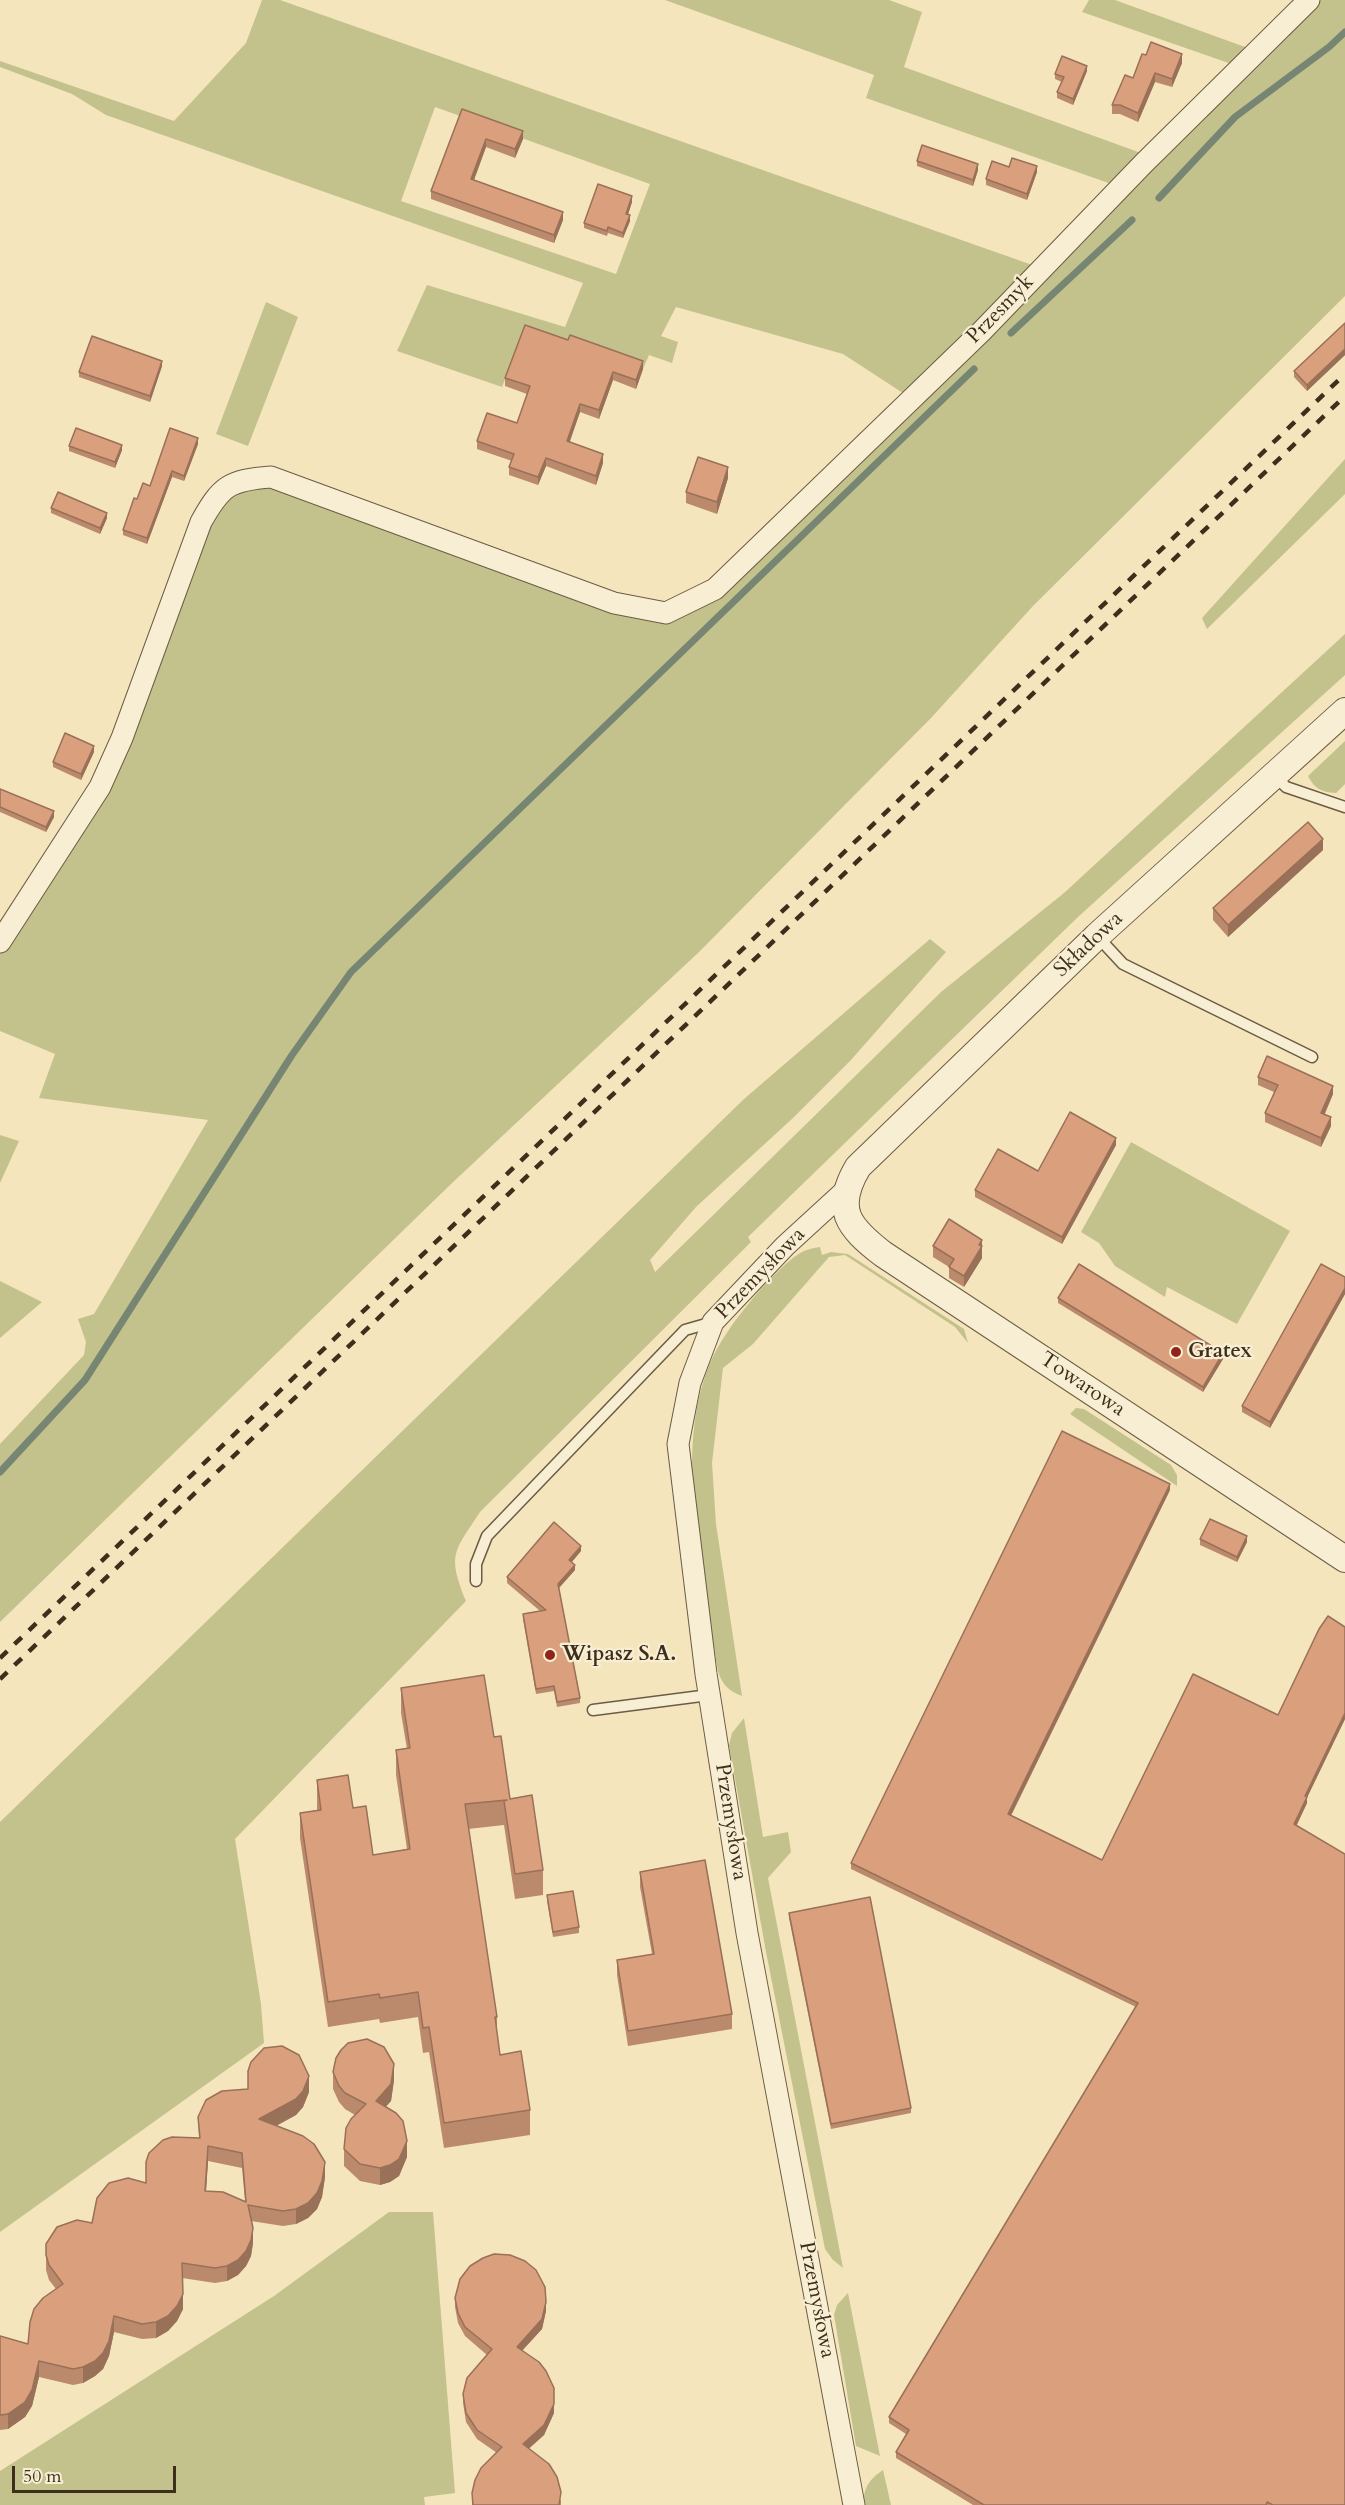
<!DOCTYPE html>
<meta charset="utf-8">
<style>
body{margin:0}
#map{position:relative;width:1345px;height:2505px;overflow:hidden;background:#f5e5bd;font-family:Cardo,serif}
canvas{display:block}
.scale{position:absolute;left:12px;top:2466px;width:164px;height:27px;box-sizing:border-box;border:3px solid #3d2f1c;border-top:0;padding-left:8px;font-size:18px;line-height:21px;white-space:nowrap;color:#3d2f1c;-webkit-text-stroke:4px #f8eed4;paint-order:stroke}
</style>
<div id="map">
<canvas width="1345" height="2505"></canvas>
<div class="scale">50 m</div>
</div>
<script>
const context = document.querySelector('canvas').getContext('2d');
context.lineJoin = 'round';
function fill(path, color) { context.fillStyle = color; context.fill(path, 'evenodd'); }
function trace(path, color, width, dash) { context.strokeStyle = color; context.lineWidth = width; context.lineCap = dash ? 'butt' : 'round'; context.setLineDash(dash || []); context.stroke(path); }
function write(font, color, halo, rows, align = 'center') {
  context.font = font + ' Cardo,serif'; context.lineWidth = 4.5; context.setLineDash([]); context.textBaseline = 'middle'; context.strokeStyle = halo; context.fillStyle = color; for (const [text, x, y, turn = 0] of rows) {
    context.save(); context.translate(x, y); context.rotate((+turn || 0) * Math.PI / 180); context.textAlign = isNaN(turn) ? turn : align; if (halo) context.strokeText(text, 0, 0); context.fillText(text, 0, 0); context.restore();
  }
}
fill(new Path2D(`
 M 262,0 L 280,0 L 1038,267 L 1120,187 L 866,98 L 874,75 L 665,0 L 889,0 L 922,12 L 904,67 L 1152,157 L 1243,68 L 1082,12 L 1089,0 L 1115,0 L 1259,52 L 1313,0 L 1345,0 L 1345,296 L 1033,606 L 931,718 L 699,952 L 451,1184 L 0,1622 L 0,1444 L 84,1355 L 86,1342 L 78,1319 L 94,1314 L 208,1120 L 39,1098 L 55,1054 L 0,1031 L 0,931 L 101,773 L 216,494 L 265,474 L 675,620 L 906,395 L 843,354 L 676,307 L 661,336 L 678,342 L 672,363 L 649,355 L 643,369 L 525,328 L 502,387 L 397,351 L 427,285 L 565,327 L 583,283 L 106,115 L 72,94 L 0,67 L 0,61 L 174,121 L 246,43 ZM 435,107 L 650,184 L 616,274 L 401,201 Z
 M 266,302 L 298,317 L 248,446 L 216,434 Z
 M 1345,459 L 1345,494 L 1207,629 L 1202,618 Z
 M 1345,634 L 1345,675 L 1078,917 L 748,1237 L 751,1242 L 480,1512 C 454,1552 447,1554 466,1601 L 235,1839 L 261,2004 L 264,2043 L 0,2232 L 0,1822 L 744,1099 L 930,939 L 946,952 L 851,1060 L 793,1118 L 696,1207 L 650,1260 L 655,1272 L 941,992 L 1064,893 Z
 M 1345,741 L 1345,784 L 1336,793 C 1321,792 1315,789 1308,776 Z
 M 0,1135 L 19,1141 L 0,1183 Z
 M 1131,1142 L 1290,1231 L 1237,1324 L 1167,1287 L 1165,1297 L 1115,1266 L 1099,1243 L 1081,1232 Z
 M 820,1247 L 822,1255 L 831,1252 L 848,1254 L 964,1329 L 968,1343 L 955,1327 L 845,1255 L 829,1257 L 753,1344 L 723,1368 L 712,1463 L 716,1524 L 742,1696 C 728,1691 722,1684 718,1671 C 704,1577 672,1454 710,1363 C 720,1341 734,1321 750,1302 C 759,1290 789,1258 802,1252 C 808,1249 814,1248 820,1247 Z
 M 0,1281 L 42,1302 L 0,1338 Z
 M 1076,1408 L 1084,1409 L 1171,1465 L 1177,1475 L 1177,1486 L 1070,1414 Z
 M 744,1718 L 763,1837 L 788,1832 L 791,1852 L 768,1878 L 843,2268 L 833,2260 L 825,2249 L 766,1952 L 729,1745 L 732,1733 Z
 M 389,2212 L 433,2212 L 455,2493 L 424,2497 L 425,2505 L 0,2505 L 0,2471 L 274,2296 Z
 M 848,2293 L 880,2456 L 856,2446 L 834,2315 L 837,2305 Z
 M 883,2470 L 891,2505 L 865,2505 C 861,2489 871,2478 883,2470 Z`), '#c3c28c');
trace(new Path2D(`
 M 1159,198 L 1235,117 L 1329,47 L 1345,32
 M 1011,333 L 1132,220
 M 0,1472 L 85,1380 L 292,1055 L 351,972 L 974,369`), '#778573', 7);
const service = new Path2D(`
 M 1274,775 L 1286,787 L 1345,807
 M 1097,936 L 1123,964 L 1312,1057
 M 476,1581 L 476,1564 L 487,1536 L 685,1330 L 713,1322
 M 593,1710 L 709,1695`);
const minor = new Path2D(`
 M 0,942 L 100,787 L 122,738 L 201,522 C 221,486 229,480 271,477 L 614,603 L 666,613 L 715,589 L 981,332 L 1144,163 L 1309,0
 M 845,1191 L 785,1246 L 713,1322 L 690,1383 L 678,1444 L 706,1674 L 747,1933 L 854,2505`);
const tertiary = new Path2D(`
 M 1345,711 L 1097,936 L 858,1167 C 833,1209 848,1227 883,1254 L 1345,1559`);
trace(service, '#6b5c44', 13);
trace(minor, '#6b5c44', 23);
trace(tertiary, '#6b5c44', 28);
trace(service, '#f8eed4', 10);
trace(minor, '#f8eed4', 21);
trace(tertiary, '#f8eed4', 26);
trace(new Path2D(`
 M 0,1658 L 1345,374
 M 0,1679 L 1345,396`), '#3d2f1c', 4.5, [10, 10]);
fill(new Path2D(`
 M 1146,55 L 1182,63 L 1172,87 L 1155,82 L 1138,122 L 1120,114 L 1112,114 L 1112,105 L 1133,78 Z
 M 1087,71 L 1073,105 L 1057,98 L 1057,92 L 1062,82 L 1055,79 L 1055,74 Z
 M 462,109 L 523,139 L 515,158 L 486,147 L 474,180 L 563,220 L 554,243 L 431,199 L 431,191 Z
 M 917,161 L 978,170 L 973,186 L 917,166 Z
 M 1009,167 L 1037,172 L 1027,200 L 986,185 L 986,179 Z
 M 632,202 L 628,215 L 630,221 L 623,238 L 608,233 L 607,236 L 584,228 L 584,223 Z
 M 1345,323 L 1345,355 L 1307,391 L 1294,377 L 1294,371 Z
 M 162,366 L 150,402 L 79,377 L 79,372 Z
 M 643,369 L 636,389 L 613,380 L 599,419 L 580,412 L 569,442 L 603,463 L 596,485 L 546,466 L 538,485 L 509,475 L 509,467 L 512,461 L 477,449 L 477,441 L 517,423 L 527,394 L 505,386 L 505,378 Z
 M 198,444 L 184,481 L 172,477 L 147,544 L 123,535 L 123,530 L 137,499 L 150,486 Z
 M 69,446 L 122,450 L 115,468 L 69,451 Z
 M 728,478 L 717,514 L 686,503 L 686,492 Z
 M 51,508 L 107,518 L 100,534 L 51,513 Z
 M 94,752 L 81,780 L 53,767 L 53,762 Z
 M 0,789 L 54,817 L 46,832 L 0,812 Z
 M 1323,850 L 1228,937 L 1213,920 L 1213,908 Z
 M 1258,1077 L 1333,1094 L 1325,1114 L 1331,1126 L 1321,1147 L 1265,1122 L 1265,1113 L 1274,1092 L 1258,1085 Z
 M 1116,1145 L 1062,1244 L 975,1197 L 975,1190 L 1038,1171 Z
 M 933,1246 L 982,1251 L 982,1258 L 964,1287 L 949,1278 L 949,1267 L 933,1257 Z
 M 1345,1277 L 1345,1294 L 1270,1428 L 1242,1412 L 1242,1406 Z
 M 1058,1298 L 1223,1359 L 1203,1392 L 1058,1303 Z
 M 1170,1490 L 1011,1816 L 1102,1860 L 1278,1715 L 1345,1627 L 1345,1719 L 1307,1797 L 1307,1803 L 1297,1825 L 1345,2505 L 973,2505 L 896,2458 L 896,2452 L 906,2434 L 889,2423 L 889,2417 L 1136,2007 L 851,1869 L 851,1863 Z
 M 1200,1539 L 1247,1542 L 1237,1562 L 1200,1545 Z
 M 581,1551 L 572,1562 L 575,1570 L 559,1588 L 580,1698 L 580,1703 L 557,1707 L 554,1691 L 536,1694 L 523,1619 L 523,1614 L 540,1611 L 507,1583 L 507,1577 Z
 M 401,1688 L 494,1737 L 510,1799 L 543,1870 L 543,1895 L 515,1899 L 504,1825 L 468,1829 L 497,2017 L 497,2032 L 500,2055 L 530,2110 L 530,2135 L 444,2148 L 429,2052 L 423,2053 L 418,2017 L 380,2023 L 379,2019 L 328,2027 L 300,1838 L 300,1813 L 317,1810 L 317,1780 L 353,1808 L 373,1855 L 407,1849 L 396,1775 L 396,1750 L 407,1749 L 401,1713 Z
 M 640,1872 L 732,2014 L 732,2029 L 628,2046 L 617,1975 L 617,1960 L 652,1954 L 640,1887 Z
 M 547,1895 L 579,1927 L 579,1933 L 553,1937 L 547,1901 Z
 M 789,1913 L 911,2108 L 911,2113 L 831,2129 L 789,1918 Z
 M 248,2071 L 309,2092 L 303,2107 L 296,2115 L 276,2126 L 325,2177 L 322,2197 L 317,2209 L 308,2218 L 296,2224 L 283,2226 L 251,2221 L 253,2243 L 251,2256 L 246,2266 L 238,2275 L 227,2281 L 215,2283 L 182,2278 L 183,2309 L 177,2321 L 168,2331 L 156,2338 L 142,2339 L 114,2332 L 109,2356 L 103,2369 L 95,2376 L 83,2383 L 73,2385 L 39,2377 L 32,2406 L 25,2417 L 8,2429 L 0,2430 L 0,2336 L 28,2344 L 56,2289 L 49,2280 L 46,2270 L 46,2255 L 92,2223 L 146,2183 L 199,2138 L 198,2117 L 248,2089 ZM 208,2161 L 242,2168 L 245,2201 L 206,2191 Z
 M 333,2072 L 394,2080 L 391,2101 L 385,2107 L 407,2157 L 399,2176 L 390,2182 L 380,2185 L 360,2181 L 344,2166 L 344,2149 L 355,2115 L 345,2109 L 339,2102 L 333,2089 Z
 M 455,2298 L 546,2311 L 542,2329 L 522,2351 L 554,2413 L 544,2435 L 528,2449 L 561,2501 L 561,2505 L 472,2505 L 472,2493 L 497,2453 L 477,2439 L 466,2422 L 463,2403 L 463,2394 L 487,2355 L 465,2336 L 458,2323 L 455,2307 Z`), '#bb8a6c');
fill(new Path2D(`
 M 1182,54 L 1182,63 L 1172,87 L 1172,79 Z
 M 1087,66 L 1087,71 L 1073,105 L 1073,99 Z
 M 1155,73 L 1155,82 L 1138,122 L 1138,113 Z
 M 523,131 L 523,139 L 515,158 L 515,149 Z
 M 486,139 L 486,147 L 471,188 L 471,179 Z
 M 978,164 L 978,170 L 973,186 L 973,180 Z
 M 1037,166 L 1037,172 L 1027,200 L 1027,194 Z
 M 632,196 L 632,202 L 626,220 L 626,214 Z
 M 563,212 L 563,220 L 554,243 L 554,235 Z
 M 630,215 L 630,221 L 623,238 L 623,233 Z
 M 1345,349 L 1345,355 L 1307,391 L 1307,385 Z
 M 162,361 L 162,366 L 150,402 L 150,396 Z
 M 643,361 L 643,369 L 636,389 L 636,380 Z
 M 613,372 L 613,380 L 599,419 L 599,410 Z
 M 580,404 L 580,412 L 567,450 L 567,441 Z
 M 198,438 L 198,444 L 184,481 L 184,476 Z
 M 122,445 L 122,450 L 115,468 L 115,462 Z
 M 603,454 L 603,463 L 596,485 L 596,476 Z
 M 546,458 L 546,466 L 538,485 L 538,477 Z
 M 728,467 L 728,478 L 717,514 L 717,502 Z
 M 172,471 L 172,477 L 147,544 L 147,538 Z
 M 107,513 L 107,518 L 100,534 L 100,528 Z
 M 94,746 L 94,752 L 81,780 L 81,774 Z
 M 54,811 L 54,817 L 46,832 L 46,827 Z
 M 1323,839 L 1323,850 L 1228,937 L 1228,925 Z
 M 1333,1086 L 1333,1094 L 1321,1121 L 1321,1113 Z
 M 1331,1117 L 1331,1126 L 1321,1147 L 1321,1138 Z
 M 1116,1138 L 1116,1145 L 1062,1244 L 1062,1237 Z
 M 982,1240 L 982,1258 L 964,1287 L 964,1276 Z
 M 1345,1288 L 1345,1294 L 1270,1428 L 1270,1422 Z
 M 1223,1353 L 1223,1359 L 1203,1392 L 1203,1387 Z
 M 1170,1484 L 1170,1490 L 1008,1821 L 1008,1814 Z
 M 1247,1536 L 1247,1542 L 1237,1562 L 1237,1557 Z
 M 581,1546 L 581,1551 L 569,1565 L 569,1560 Z
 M 575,1565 L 575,1570 L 558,1589 L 558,1584 Z
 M 1345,1713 L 1345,1719 L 1305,1802 L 1305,1796 Z
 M 1307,1797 L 1307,1803 L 1294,1830 L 1294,1824 Z
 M 394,2064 L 394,2080 L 391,2101 L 376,2118 L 376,2101 Z
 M 309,2076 L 309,2092 L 303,2107 L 296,2115 L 259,2135 L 259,2119 Z
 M 407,2141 L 407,2157 L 399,2176 L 390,2182 L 380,2185 L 380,2168 Z
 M 208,2146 L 208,2161 L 205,2207 L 205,2191 Z
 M 325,2162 L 325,2177 L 322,2197 L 317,2209 L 308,2218 L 296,2224 L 296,2209 Z
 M 253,2228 L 253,2243 L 251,2256 L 246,2266 L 238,2275 L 227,2281 L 227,2266 Z
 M 183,2294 L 183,2309 L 177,2321 L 168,2331 L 156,2338 L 156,2322 Z
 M 546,2302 L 546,2311 L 542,2329 L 517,2356 L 517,2347 Z
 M 114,2316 L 114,2332 L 109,2356 L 103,2369 L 95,2376 L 83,2383 L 83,2367 Z
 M 39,2361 L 39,2377 L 32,2406 L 25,2417 L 8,2429 L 8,2414 Z
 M 554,2404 L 554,2413 L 544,2435 L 523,2454 L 523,2444 Z`), '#997058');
const building = new Path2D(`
 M 1151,42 L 1182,54 L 1172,79 L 1155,73 L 1138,113 L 1120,105 L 1112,105 L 1125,75 L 1133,78 L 1142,54 L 1146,55 Z
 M 1062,56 L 1087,66 L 1073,99 L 1057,92 L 1064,77 L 1055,74 Z
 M 462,109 L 523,131 L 515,149 L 486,139 L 471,179 L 563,212 L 554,235 L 431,191 Z
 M 922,145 L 978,164 L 973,180 L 917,161 Z
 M 1012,158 L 1037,166 L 1027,194 L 986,179 L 992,161 L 1009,167 Z
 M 598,184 L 632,196 L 626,214 L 630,215 L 623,233 L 608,227 L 607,231 L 584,223 Z
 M 1345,323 L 1345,349 L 1307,385 L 1294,371 Z
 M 525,325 L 568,340 L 570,335 L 643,361 L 636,380 L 613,372 L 599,410 L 580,404 L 567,441 L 603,454 L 596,476 L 546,458 L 538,477 L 509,467 L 514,454 L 477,441 L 487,413 L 517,423 L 530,386 L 505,378 Z
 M 92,336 L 162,361 L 150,396 L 79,372 Z
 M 76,428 L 122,445 L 115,462 L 69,446 Z
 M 170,428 L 198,438 L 184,476 L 172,471 L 147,538 L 123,530 L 134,498 L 137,499 L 143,483 L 150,486 Z
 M 698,457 L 728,467 L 717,502 L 686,492 Z
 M 58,492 L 107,513 L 100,528 L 51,508 Z
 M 65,733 L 94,746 L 81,774 L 53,762 Z
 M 0,789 L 54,811 L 46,827 L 0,807 Z
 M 1308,822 L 1323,839 L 1228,925 L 1213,908 Z
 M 1267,1056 L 1333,1086 L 1321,1113 L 1331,1117 L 1321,1138 L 1265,1113 L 1278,1085 L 1258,1077 Z
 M 1070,1112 L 1116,1138 L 1062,1237 L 975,1190 L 998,1149 L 1038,1171 Z
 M 949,1219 L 982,1240 L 979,1245 L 982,1246 L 964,1276 L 949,1267 L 954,1259 L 933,1246 Z
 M 1079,1264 L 1223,1353 L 1203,1387 L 1058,1298 Z
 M 1321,1264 L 1345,1277 L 1345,1288 L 1270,1422 L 1242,1406 Z
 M 1062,1431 L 1170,1484 L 1008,1814 L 1102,1860 L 1193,1674 L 1278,1715 L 1319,1629 L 1328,1616 L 1345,1627 L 1345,1713 L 1305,1796 L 1307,1797 L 1294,1824 L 1345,1854 L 1345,2505 L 1273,2505 L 1267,2502 L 1266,2505 L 984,2505 L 896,2452 L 909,2430 L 889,2417 L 1138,2003 L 851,1863 Z
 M 1210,1519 L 1247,1536 L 1237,1557 L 1200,1539 Z
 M 554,1522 L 581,1546 L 569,1560 L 575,1565 L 558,1584 L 580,1698 L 557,1702 L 554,1686 L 536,1689 L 523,1614 L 546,1610 L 507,1577 Z
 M 484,1675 L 494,1737 L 501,1736 L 510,1799 L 532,1795 L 543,1870 L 515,1874 L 504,1801 L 507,1800 L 465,1804 L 497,2017 L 495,2017 L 500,2055 L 521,2051 L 530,2110 L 444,2123 L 429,2027 L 423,2028 L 418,1992 L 380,1998 L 379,1994 L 328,2002 L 300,1813 L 321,1810 L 317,1780 L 348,1775 L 353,1808 L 366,1806 L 373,1855 L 410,1849 L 396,1750 L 410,1748 L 401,1688 Z
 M 705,1860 L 732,2014 L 628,2031 L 617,1960 L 654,1954 L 640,1872 Z
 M 573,1891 L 579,1927 L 553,1932 L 547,1895 Z
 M 870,1897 L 911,2108 L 831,2124 L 789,1913 Z
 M 367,2039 L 384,2047 L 394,2064 L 391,2084 L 376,2101 L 396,2113 L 403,2121 L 407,2141 L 399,2159 L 390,2165 L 380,2168 L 360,2164 L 344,2149 L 346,2128 L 351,2119 L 366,2104 L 345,2093 L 339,2086 L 333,2072 L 336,2058 L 341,2050 L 348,2043 Z
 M 282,2046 L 299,2055 L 309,2076 L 303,2091 L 296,2099 L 259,2119 L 303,2136 L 314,2144 L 325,2162 L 322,2181 L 317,2193 L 308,2203 L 296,2209 L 283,2211 L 248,2205 L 253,2228 L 251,2240 L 246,2251 L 238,2260 L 227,2266 L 215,2268 L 182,2263 L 183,2294 L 177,2306 L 168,2316 L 156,2322 L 142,2324 L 114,2316 L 109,2341 L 103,2353 L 95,2361 L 83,2367 L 73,2369 L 39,2361 L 32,2390 L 25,2402 L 8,2414 L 0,2415 L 0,2336 L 28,2344 L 30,2322 L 34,2309 L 43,2298 L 63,2284 L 49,2265 L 46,2255 L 46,2244 L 57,2227 L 77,2220 L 92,2223 L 97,2198 L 109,2183 L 128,2178 L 146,2183 L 146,2162 L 149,2153 L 163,2140 L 172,2137 L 200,2138 L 198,2117 L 206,2100 L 222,2091 L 248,2089 L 248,2071 L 251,2062 L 264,2048 ZM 208,2146 L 242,2153 L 246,2202 L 223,2192 L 205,2191 Z
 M 494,2254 L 510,2255 L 525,2261 L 536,2270 L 545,2287 L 546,2302 L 542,2319 L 517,2347 L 539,2362 L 546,2371 L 554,2388 L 554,2404 L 544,2425 L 523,2444 L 549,2464 L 557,2477 L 561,2492 L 559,2505 L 473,2505 L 472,2493 L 475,2480 L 481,2468 L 502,2447 L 477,2430 L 466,2413 L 463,2394 L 467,2378 L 492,2349 L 465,2327 L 458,2313 L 455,2298 L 460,2279 L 470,2266 L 483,2258 Z`);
fill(building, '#daa07e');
trace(building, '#997058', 1.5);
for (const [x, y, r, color] of [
 [1176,1352,6,"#8f2418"],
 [550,1655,6,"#8f2418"]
]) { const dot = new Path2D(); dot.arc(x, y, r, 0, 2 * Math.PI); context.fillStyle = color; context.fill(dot); trace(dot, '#f8eed4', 2); }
write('21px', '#3d2f1c', '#f8eed4', [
 ["Przesmyk",1001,310,-46],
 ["Składowa",1089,945,-43],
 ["Przemysłowa",761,1274,-46],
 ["Towarowa",1082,1385,34],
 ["Przemysłowa",730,1822,81],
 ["Przemysłowa",816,2300,79]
]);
write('bold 21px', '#3d2f1c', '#f8eed4', [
 ["Gratex",1188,1352],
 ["Wipasz S.A.",562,1655]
], 'left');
</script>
